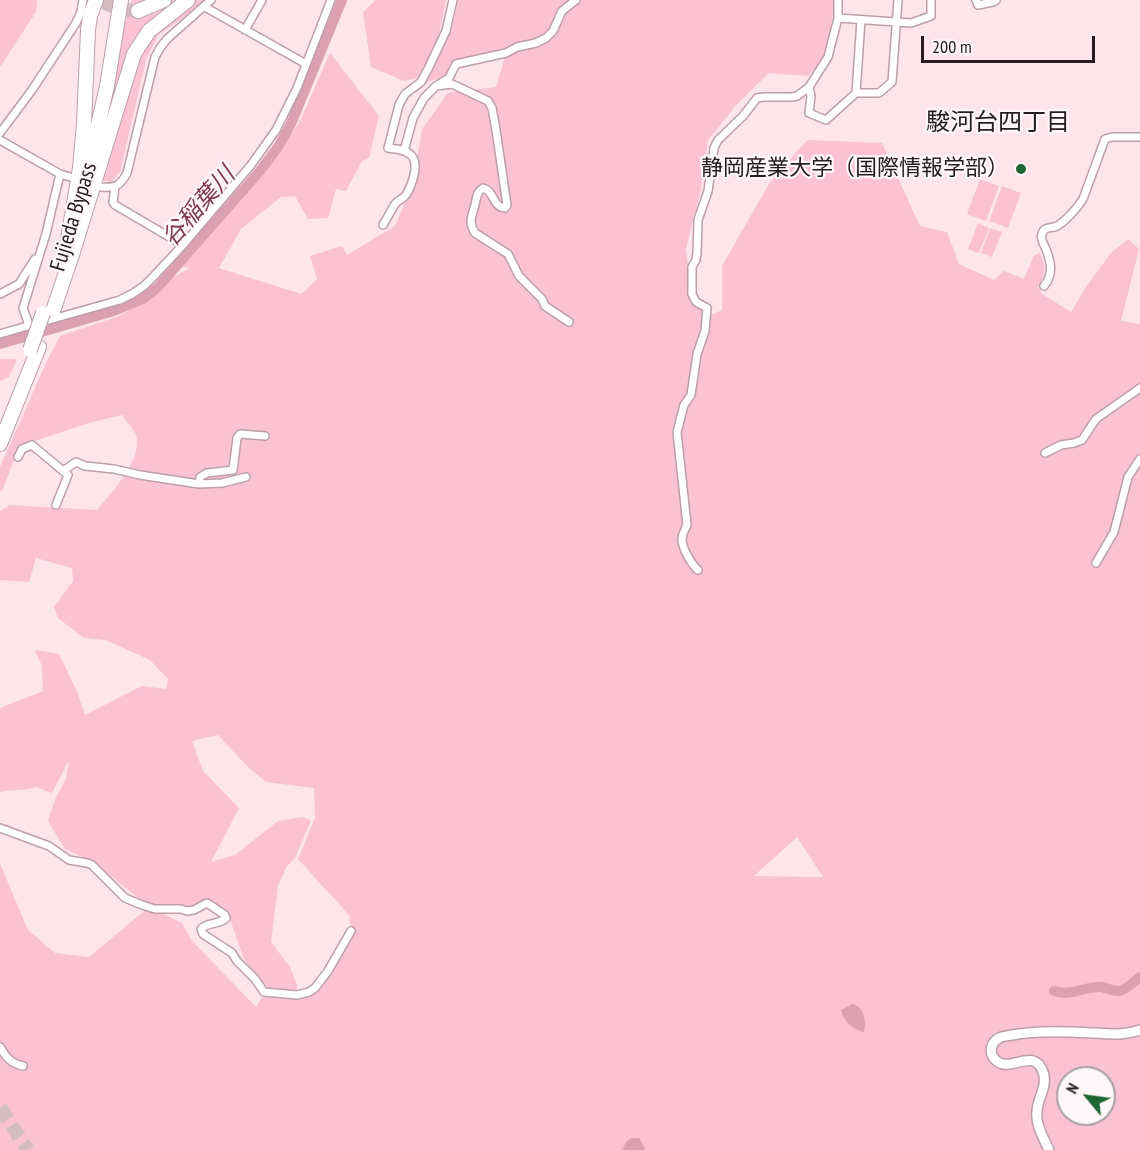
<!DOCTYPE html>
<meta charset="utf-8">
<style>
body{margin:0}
#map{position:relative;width:1140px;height:1150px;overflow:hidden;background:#fee4eb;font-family:"PT Sans Narrow",sans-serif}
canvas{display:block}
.north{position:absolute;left:1056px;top:1066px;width:60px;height:60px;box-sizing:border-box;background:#fef7f9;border:2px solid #a89fa1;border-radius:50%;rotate:299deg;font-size:16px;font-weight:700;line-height:24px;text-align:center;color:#261b1e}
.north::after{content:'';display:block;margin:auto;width:21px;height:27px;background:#1e6734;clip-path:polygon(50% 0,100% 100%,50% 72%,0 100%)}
.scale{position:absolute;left:921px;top:36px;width:174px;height:27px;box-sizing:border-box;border:3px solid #261b1e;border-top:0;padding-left:8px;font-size:18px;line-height:21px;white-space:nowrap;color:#261b1e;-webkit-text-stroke:4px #fef7f9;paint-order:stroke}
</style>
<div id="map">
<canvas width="1140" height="1150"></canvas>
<div class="north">N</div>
<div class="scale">200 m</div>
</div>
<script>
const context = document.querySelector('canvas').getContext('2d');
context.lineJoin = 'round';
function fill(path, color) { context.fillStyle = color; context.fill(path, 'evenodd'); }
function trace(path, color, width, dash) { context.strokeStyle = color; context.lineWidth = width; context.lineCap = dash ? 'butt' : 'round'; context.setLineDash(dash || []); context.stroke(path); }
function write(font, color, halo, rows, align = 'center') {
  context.font = font + ' "PT Sans Narrow","Noto Sans JP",sans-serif'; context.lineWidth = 4.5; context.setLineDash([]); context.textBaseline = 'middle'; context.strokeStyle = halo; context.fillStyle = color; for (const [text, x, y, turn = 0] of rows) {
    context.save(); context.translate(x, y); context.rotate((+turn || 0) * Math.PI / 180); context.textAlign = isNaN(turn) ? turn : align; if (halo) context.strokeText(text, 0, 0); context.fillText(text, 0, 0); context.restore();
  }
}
fill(new Path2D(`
 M 0,0 L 37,0 L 36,12 L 0,67 Z
 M 132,0 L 184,0 L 149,27 L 94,166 L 119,45 Z
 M 191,0 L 205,0 L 200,6 L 158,35 L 146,60 L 120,172 L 111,182 L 101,180 L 139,51 L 154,30 Z
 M 376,0 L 446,0 L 438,40 L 418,78 L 404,81 L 371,67 L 363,12 Z
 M 458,0 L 834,0 L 834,10 L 824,58 L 808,76 L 769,73 L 738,103 L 708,140 L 700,194 L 686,249 L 691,288 L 711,315 L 722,310 L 722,266 L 769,184 L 807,140 L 882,143 L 920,226 L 947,232 L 959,264 L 994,280 L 1004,271 L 1024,279 L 1034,255 L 1040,253 C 1046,267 1046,274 1038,287 L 1042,294 L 1071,312 L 1088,284 L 1111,253 L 1128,239 L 1139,249 L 1121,321 L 1140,324 L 1140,1150 L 0,1150 L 0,864 L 28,930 L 55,953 L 89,957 L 149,907 L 95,863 L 65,849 L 48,821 L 56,797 L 66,779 L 69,760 L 52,793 L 43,790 L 37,787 C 25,791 13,789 0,792 L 0,708 L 43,691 L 42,666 L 35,650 L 59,654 L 76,689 L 85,715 L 142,686 L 166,689 L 168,679 L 150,660 L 106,640 L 84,638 L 58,618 L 54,607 L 73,581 L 72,568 L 36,558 L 29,582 L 0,580 L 0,511 L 10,505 L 97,510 C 111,493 140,463 137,438 C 136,431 126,421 122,415 L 89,423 L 20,446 L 3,488 L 0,492 L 0,467 L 45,365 L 60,336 L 119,316 L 148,300 L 173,277 L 190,268 L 182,267 L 264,172 L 299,123 L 330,53 L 379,116 L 369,158 L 362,161 L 346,191 L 336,189 L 328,218 L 308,219 L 295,196 L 281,197 L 241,229 L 219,268 L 301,294 L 317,279 L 310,256 L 342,246 L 347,255 L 395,226 L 418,172 L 417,160 L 422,129 L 448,93 L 496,87 L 506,54 L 478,55 L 449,75 L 424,83 L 452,29 ZM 218,735 L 248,767 L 266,782 L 314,788 L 315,818 L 298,859 L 349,915 L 351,931 L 315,988 L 305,996 L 296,999 L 273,993 L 297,995 L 297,985 L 290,967 L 271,942 L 278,885 L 287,866 L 295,858 L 311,820 L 302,817 L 278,821 L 235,855 L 211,862 L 239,808 L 203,771 L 192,741 ZM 797,837 L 823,877 L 755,876 L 755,875 ZM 206,901 L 228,914 L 244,959 L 266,991 L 256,1007 L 192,941 L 182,923 L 151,908 L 191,912 ZM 1068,1078 L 1104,1078 L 1104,1114 L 1068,1114 Z
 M 980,179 L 999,186 L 986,221 L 967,214 Z
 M 1002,186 L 1021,193 L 1008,228 L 989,221 Z
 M 978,223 L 989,228 L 979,253 L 968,249 Z
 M 990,228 L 1002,232 L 992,257 L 981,253 Z
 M 0,359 L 17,359 L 9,377 L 0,381 Z`), '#fac2d2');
fill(new Path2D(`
 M 852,1004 C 864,1006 867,1021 864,1032 C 854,1030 843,1021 841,1010 Z
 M 631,1138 L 639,1138 L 644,1146 L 645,1150 L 622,1150 L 626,1142 Z`), '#dba0b1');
trace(new Path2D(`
 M 0,344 L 114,311 L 143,299 L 158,287 L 260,171 L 278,147 L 291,124 L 342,0
 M 1054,991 C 1070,997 1085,986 1101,987 C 1108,988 1113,992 1120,991 C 1127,989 1135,981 1140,977`), '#dba0b1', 10);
trace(new Path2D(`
 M 100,0 C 114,8 122,10 138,11
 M 0,1108 L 28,1150`), '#d3bcc2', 14, [14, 7]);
const minor = new Path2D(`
 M 976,0 L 978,5 L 993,2 L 996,0
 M 205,7 L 306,64
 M 838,18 L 911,23 L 931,16 L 931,0
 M 245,30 L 262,0
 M 436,86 L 452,84 L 488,101 L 492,108 L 496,130 L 507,205 L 505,208 C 492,207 495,191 483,188 C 476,193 477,197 475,205 C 472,215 468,223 475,233 L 508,254 L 519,276 L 542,299 L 545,306 L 569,322
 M 809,87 L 811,96 L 809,113 L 826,120 L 856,93 L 879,93 L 892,82 L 898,0
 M 856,93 L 861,20
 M 0,133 L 32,90 L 76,23 L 81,12 L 83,0
 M 0,140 L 60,174 L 70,177
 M 404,151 L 413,118 L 424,98 L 436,86 L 449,78 L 456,64 L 506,53 L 517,47 L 536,43 L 546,38 L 553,31 L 562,11 L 576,0
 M 101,187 C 116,188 120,186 127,173 L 155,57 L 160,48 L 167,39 L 211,0
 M 115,187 L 113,202 L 115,205 L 183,245
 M 383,225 C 387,218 391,211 395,204 C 398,200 403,199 406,195 C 412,185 420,164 411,155 C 405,149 396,149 388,148 L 399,105 L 405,94 L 421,82 L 428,69 L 446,31 L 453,0
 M 1044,286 C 1054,274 1051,261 1045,247 C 1043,242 1040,239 1042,234 C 1044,226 1051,229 1057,226 C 1066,221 1078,207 1083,199 L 1105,139 L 1112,137 L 1140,137
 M 0,294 L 19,284 L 35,259
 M 49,320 L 120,300 L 132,294 L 144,286 L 154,276 L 183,245 L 251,165 L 276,130 L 297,88 L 331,0
 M 29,325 L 23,308 L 46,234 L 60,174
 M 0,334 L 38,323
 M 1045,453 L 1061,445 L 1074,443 L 1082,440 L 1096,419 L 1140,388
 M 18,457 L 22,449 L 32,445 L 68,475 L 56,505
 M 63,471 L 76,462 L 85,466 L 114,469 L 140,475 L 199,484 L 222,483 L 246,477
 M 199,484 L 200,477 L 207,473 L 233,470 L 237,438 L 240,434 L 265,436
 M 1096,563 L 1114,532 L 1128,477 L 1140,459
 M 698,570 C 691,564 682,548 682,539 C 682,535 685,529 687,525 L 677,432 L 684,405 L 691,395 L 697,354 L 705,331 L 707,308 L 696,302 L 692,294 L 692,267 L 696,260 L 697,253 L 698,220 L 708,191 L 714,148 L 718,140 L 743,116 L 757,98 L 764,97 L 791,97 L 797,96 L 809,87 L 828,57 L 838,18 L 838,0
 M 0,828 L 49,846 L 69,860 L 87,863 L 92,865 L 125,898 L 142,905 L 155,909 L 181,909 L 187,911 L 194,910 L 207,903 L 225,915 L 226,918 C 219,925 207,922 201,929 L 203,934 L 232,953 L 237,961 L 255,979 L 264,992 L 297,995 L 309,992 L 315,988 L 328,971 L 351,931
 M 0,1047 C 7,1058 10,1063 23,1066`);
const tertiary = new Path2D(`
 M 1049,1150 C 1044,1139 1035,1124 1037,1111 C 1038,1097 1048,1086 1043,1072 C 1033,1044 1007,1078 993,1057 C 989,1050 992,1042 999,1038 C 1002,1036 1009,1036 1012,1035 C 1047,1029 1082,1033 1117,1034 C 1125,1034 1133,1032 1140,1030`);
const motorway = new Path2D(`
 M 138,11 L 164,0
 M 84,186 L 107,86 L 121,0
 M 67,245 L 80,168 L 84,124 L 88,30 L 90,16 L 96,0
 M 52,314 L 72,255 L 134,54 L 149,31 L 188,0
 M 0,444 L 39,347`);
trace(minor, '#bd9fa7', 10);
trace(tertiary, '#bd9fa7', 12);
trace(motorway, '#bd9fa7', 16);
trace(minor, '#fff', 7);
trace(tertiary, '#fff', 9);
trace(motorway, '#fff', 14);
const motorwayBridge = new Path2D(`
 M 30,350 L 43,313`);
trace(motorwayBridge, '#bd9fa7', 16, []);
trace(motorwayBridge, '#fff', 14);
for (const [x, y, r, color] of [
 [1021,169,6,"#1e6734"]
]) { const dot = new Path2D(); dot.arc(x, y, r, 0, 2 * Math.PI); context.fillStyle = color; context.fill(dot); trace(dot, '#fef7f9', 2); }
write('22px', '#261b1e', '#fef7f9', [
 ["静岡産業大学（国際情報学部）",1009,169]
], 'right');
write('22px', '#261b1e', '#fef7f9', [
 ["Fujieda Bypass",74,217,-73]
]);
write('24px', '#261b1e', '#fef7f9', [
 ["駿河台四丁目",998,123]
]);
write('italic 24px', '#803952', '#fef7f9', [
 ["谷稲葉川",199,207,-49]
]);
</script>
